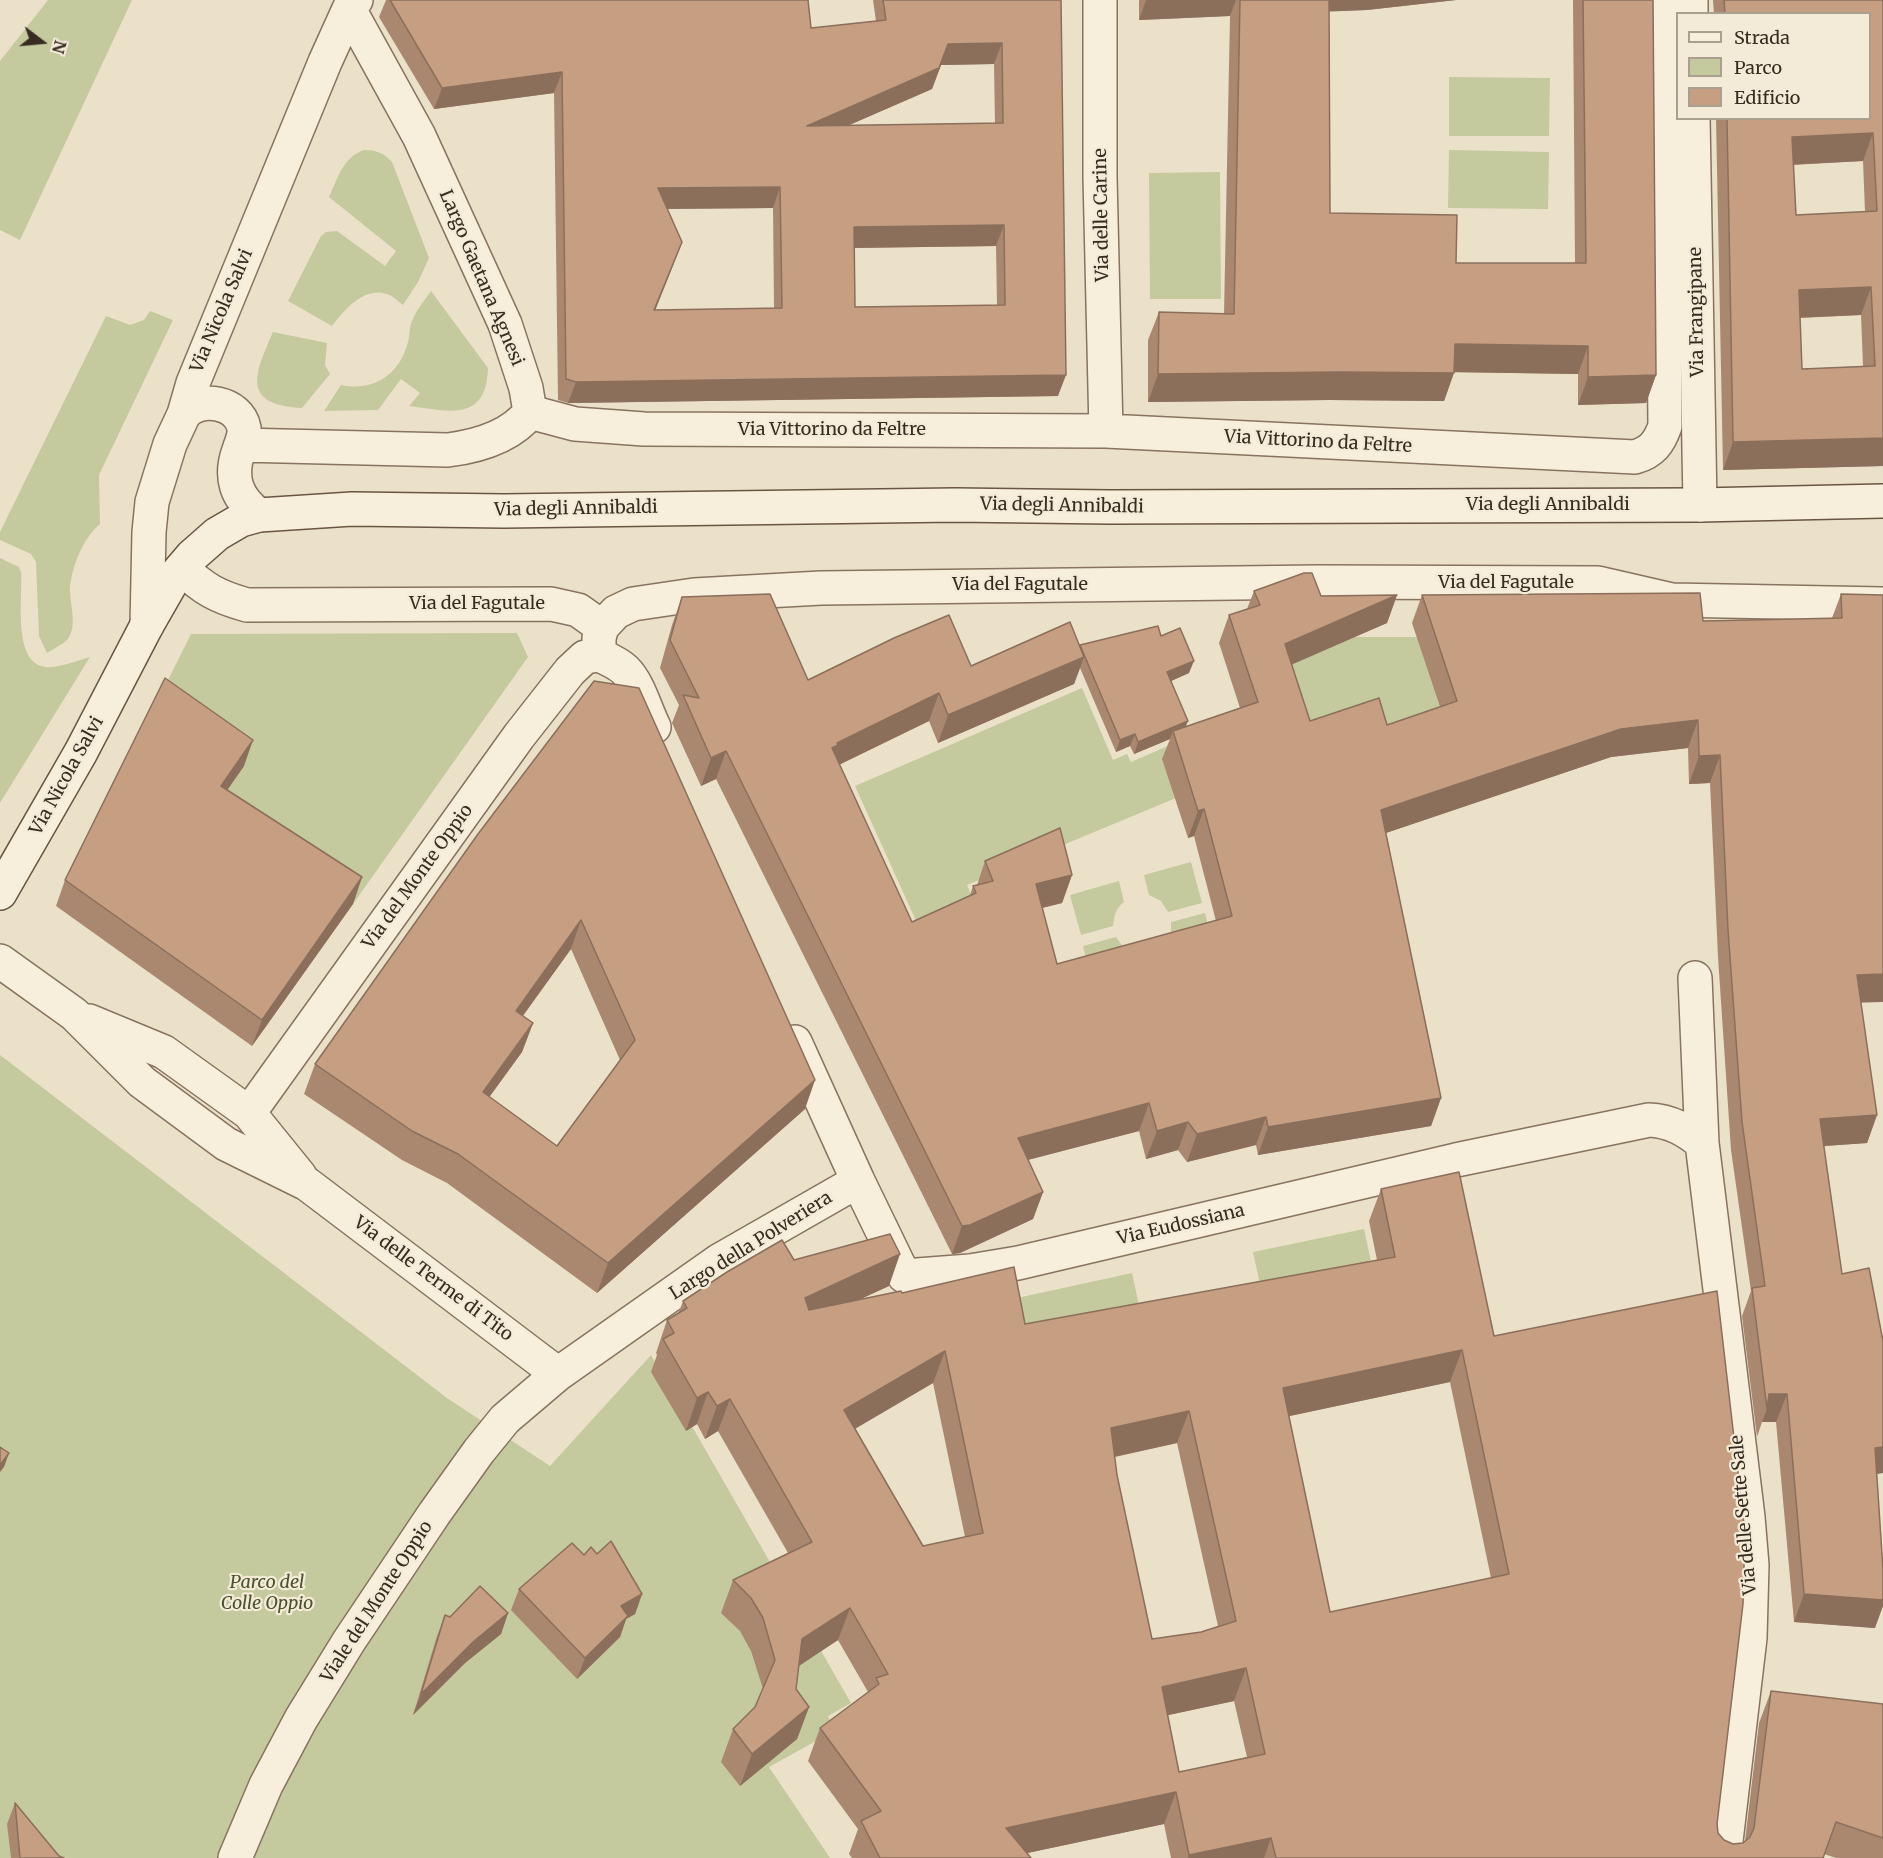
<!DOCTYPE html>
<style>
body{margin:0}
#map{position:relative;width:1883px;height:1858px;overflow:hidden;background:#ebe1c9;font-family:Merriweather,serif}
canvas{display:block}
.legend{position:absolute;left:1676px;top:12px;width:195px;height:108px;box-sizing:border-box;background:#f3ebd8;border:2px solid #a89f8f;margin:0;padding:8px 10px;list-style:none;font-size:18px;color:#382c21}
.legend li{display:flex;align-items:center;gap:12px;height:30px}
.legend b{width:30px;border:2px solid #a89f8f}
.north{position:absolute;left:12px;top:12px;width:60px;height:60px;-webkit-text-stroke:4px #f3ebd8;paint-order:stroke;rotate:106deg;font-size:16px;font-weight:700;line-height:24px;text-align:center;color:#382c21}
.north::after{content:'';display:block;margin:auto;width:21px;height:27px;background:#382c21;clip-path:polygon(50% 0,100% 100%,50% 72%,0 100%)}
</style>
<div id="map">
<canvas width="1883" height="1858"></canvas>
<ul class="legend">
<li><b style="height:8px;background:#f7eedc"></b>Strada</li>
<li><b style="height:16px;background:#c5c99e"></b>Parco</li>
<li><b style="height:16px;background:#c69e82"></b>Edificio</li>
</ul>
<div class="north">N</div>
</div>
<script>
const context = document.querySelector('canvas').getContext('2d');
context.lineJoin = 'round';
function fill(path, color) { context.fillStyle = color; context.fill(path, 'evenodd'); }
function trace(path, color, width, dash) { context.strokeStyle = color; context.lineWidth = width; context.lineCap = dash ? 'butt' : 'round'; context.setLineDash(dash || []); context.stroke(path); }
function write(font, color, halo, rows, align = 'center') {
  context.font = font + ' Merriweather,serif'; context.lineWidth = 4.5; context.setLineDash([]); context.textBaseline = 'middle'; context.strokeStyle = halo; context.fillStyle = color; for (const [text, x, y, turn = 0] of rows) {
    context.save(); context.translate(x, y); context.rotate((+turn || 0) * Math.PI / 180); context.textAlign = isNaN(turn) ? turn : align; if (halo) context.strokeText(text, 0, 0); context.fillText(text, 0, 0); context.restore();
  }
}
fill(new Path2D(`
 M 48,0 L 132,0 L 20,240 L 0,230 L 0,61 Z
 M 1449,77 L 1550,78 L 1549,136 L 1449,136 Z
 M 364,150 C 376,150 384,153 392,162 L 429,258 L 418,282 L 403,305 C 398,301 393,296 387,294 C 364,286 344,310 332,326 L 288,301 L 321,236 L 326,232 L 337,231 L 385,266 L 396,251 L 329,197 C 338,178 343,157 364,150 Z
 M 1449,150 L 1549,152 L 1548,209 L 1448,208 Z
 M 1220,172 L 1221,299 L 1150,299 L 1149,173 Z
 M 431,291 L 488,368 C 486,423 449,411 409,406 L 420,393 L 401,379 L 378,410 L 324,411 L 341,385 C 374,392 400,374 408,342 C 410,334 409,326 413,319 C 417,309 425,300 431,291 Z
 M 150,311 L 173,320 L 99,475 L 100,524 C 83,538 71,568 70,590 C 70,604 77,624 69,637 C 66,643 53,649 47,653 L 39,636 L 36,562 L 31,554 L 0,540 L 0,532 L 106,316 L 130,325 L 144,320 Z
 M 273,332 L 327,343 L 325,365 L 330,374 L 302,408 C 240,405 255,373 273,332 Z
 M 0,558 L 19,567 L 21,572 C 23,597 12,662 45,667 C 56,669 79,660 90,657 L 0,803 Z
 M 517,633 L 528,657 L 353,904 L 142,732 L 191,634 Z
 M 1327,637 L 1417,637 L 1447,729 L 1300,749 L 1275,672 L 1331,647 Z
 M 1082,688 L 1113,760 L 1127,754 L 1131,762 L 1184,739 L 1200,788 L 967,885 L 975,904 L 922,934 L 855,786 Z
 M 1191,862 L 1202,903 L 1168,912 L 1161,901 L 1149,895 L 1144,875 Z
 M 1119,881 L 1124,902 C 1116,908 1114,916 1113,926 L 1081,935 L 1070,895 Z
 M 1205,913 L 1211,938 L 1166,943 L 1171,932 L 1171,922 Z
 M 1116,937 L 1124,948 L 1089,970 L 1083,946 Z
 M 0,1055 L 447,1398 L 550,1466 L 651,1355 L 851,1703 L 828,1716 L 834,1731 L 769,1767 L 830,1858 L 0,1858 Z
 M 1364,1229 L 1376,1285 L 1265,1308 L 1253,1252 Z
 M 1132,1273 L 1144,1329 L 1019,1355 L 1008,1300 Z`), '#c5c99e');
const street = new Path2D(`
 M 1100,0 L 1100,177 L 1106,431
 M 1691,0 L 1691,14
 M 1693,118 L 1700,505
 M 530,412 L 575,424 L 644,429 L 1106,431 L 1635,457 C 1652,452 1659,443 1665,426 L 1661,0
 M 184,414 C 200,395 239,402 244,428 C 245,436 241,443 239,450 C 229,477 236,498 259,515
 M 241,445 L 448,450 C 479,446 511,437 530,412 L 526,388 L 505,324 L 419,136 L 349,9
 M 182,568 C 203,589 218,597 247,605 L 551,604 L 578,610 L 602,627
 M 147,625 L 149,532 L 152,502 L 170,444 L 184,414 L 193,383 L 325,62 L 349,9 L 356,0
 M 599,655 C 608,659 618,663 625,670 C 639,684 645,709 654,727
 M 599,655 L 599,638 L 602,627 L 616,612 L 633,604 L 694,595 L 821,588 L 1319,582 L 1598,583 L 1672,600 L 1883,604
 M 0,961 L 74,1014 L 142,1082 L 226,1144 L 307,1184 L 558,1374
 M 1695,978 L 1702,1143 L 1748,1517 L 1752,1565 L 1750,1638 L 1724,1858
 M 89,1021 L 164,1052 L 249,1113 L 300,1176
 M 795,1042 L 858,1181 L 904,1276 L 970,1271 L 1018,1263 L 1456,1160 L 1649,1120 C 1671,1121 1686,1130 1702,1143
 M 249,1113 L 519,736 L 570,671 L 585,657 L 599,655
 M 235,1858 L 266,1785 L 301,1719 L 349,1641 L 434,1514 L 479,1451 L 505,1419 L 558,1374 L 720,1260 L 858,1181`);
const secondary = new Path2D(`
 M 0,893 L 81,752 L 147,625 L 175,576 L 192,556 L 217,534 L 241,520 L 259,515 L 352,509 L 504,511 L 955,505 L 1110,507 L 1700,505 L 1883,501`);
trace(street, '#87735f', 36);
trace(secondary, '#695542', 36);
trace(street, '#f7eedc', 33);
trace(secondary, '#f7eedc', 33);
fill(new Path2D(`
 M 386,0 L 808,0 L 811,28 L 876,21 L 873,0 L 1061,0 L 1058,396 L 568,403 L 558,400 L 554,93 L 434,109 L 379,17 ZM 994,64 L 995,123 L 849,125 L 932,89 L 941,65 ZM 773,208 L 774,308 L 655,310 L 682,242 L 667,209 ZM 996,246 L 997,305 L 855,307 L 854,248 Z
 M 1139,0 L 1456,0 L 1367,10 L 1329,11 L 1330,213 L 1456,263 L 1575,263 L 1573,0 L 1653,0 L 1656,375 L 1646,403 L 1578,405 L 1578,374 L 1454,372 L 1444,401 L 1330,400 L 1148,402 L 1148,340 L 1159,312 L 1224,314 L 1230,16 L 1139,20 Z
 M 1713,0 L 1883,0 L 1883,466 L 1723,470 L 1716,118 L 1869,118 L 1869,14 L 1714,14 ZM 1863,161 L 1865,212 L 1796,215 L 1793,165 ZM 1861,315 L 1863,366 L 1802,369 L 1800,318 Z
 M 1254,591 L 1321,596 L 1397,595 L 1387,623 L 1291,664 L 1310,721 L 1387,725 L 1440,707 L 1412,623 L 1422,595 L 1703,621 L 1832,618 L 1841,594 L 1883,595 L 1883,1002 L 1861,1002 L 1877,1115 L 1867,1143 L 1824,1146 L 1842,1274 L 1877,1474 L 1875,1628 L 1794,1622 L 1776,1422 L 1762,1422 L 1757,1437 L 1742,1316 L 1751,1291 L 1731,1150 L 1718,957 L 1710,783 L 1689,784 L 1688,748 L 1611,757 L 1386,833 L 1441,1098 L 1431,1126 L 1258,1155 L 1256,1145 L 1187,1162 L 1178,1150 L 1146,1159 L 1139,1131 L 1028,1160 L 1043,1192 L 1033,1219 L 960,1253 L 952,1254 L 716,779 L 701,786 L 672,723 L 679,705 L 660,668 L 672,625 L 682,597 L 808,680 L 971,666 L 1080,646 L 1161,636 L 1189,673 L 1171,681 L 1185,727 L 1240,708 L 1219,643 L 1229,615 L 1247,609 ZM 1080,668 L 1116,752 L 1130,746 L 1134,754 L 1170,739 L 1162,759 L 1188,838 L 1194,836 L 1216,921 L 1057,964 L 1042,908 L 1062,903 L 1072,875 L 985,861 L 977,885 L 973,886 L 970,895 L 912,922 L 839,765 L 929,721 L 938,743 L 1074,684 Z
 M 594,681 L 805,1109 L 597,1293 L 447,1183 L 402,1160 L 304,1094 L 315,1064 ZM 571,949 L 620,1060 L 557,1146 L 489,1097 L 522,1052 L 533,1023 L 523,1016 Z
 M 244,766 L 227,790 L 362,877 L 353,904 L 252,1046 L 56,906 L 65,880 Z
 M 1381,1189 L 1494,1336 L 1717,1824 L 1718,1833 L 1724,1840 L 1733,1844 L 1743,1843 L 1745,1841 L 1759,1723 L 1771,1691 L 1883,1704 L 1883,1858 L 1836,1858 L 1824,1854 L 1823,1858 L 1171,1858 L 1164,1824 L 1027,1853 L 1031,1858 L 852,1858 L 849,1854 L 858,1829 L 808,1761 L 820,1728 L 868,1692 L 838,1640 L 799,1666 L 796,1689 L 809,1707 L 797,1739 L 740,1786 L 721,1762 L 733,1729 L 755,1707 L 763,1689 L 751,1651 L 740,1631 L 721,1613 L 733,1580 L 788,1553 L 718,1431 L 705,1439 L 697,1424 L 686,1431 L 651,1372 L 657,1355 L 656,1353 L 667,1320 L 678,1314 L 683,1301 L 794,1260 L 889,1286 L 860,1299 L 902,1293 L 1025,1324 L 1377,1260 L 1369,1221 ZM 1450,1382 L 1491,1578 L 1330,1612 L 1289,1416 ZM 933,1383 L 965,1537 L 923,1546 L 855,1429 ZM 1177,1443 L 1218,1626 L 1201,1632 L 1152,1639 L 1117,1475 L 1115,1457 ZM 1234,1701 L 1247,1757 L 1179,1772 L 1168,1715 Z
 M 597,1554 L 642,1594 L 635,1614 L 626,1619 L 620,1637 L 577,1679 L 511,1610 L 519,1589 L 584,1555 Z
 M 508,1613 L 501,1634 L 465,1663 L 413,1715 L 437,1636 L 445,1615 L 450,1617 Z
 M 15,1803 L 59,1856 L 64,1858 L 11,1858 L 7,1824 Z`), '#aa8870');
fill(new Path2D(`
 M 1146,0 L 1236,0 L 1230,16 L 1139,20 Z
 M 1323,0 L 1456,0 L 1367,10 L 1319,12 Z
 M 1002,43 L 994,64 L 941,65 L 932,89 L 799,147 L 807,126 L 948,44 Z
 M 562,72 L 554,93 L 434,109 L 442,88 Z
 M 1873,133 L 1863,161 L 1782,165 L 1792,137 Z
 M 780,187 L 773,208 L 651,209 L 658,188 Z
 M 1004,225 L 996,246 L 846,248 L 854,227 Z
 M 682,242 L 674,263 L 647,331 L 654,310 Z
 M 1871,287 L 1861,315 L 1789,318 L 1799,290 Z
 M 1455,344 L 1588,346 L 1578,374 L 1444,372 Z
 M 1341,372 L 1454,373 L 1444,401 L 1330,400 L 1148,402 L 1158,374 Z
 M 1066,375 L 1058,396 L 568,403 L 576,382 Z
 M 1656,375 L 1646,403 L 1578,405 L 1588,377 Z
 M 1883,438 L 1883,466 L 1723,470 L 1733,442 Z
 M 1397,595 L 1387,623 L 1275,672 L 1285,644 Z
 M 1084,657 L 1074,684 L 938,743 L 948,715 Z
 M 1194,661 L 1189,673 L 1162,685 L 1167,672 Z
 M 939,693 L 929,721 L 830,769 L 832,748 L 837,743 Z
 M 1698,720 L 1688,748 L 1611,757 L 1371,838 L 1381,810 L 1621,729 Z
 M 1188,721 L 1183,733 L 1173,731 L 1170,739 L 1134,754 L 1138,742 Z
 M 1135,734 L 1130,746 L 1116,752 L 1120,740 Z
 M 253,740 L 244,766 L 212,812 L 221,786 Z
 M 726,751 L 716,779 L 701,786 L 711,758 Z
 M 1720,755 L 1710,783 L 1689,784 L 1699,756 Z
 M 1204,809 L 1194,836 L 1188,838 L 1198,811 Z
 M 1072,875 L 1062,903 L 1025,912 L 1036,884 Z
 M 362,877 L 353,904 L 252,1046 L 262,1020 Z
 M 581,920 L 571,949 L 505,1040 L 516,1011 Z
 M 1883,974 L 1883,1002 L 1847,1003 L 1857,975 Z
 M 533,1023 L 522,1052 L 472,1121 L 483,1092 Z
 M 815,1080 L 805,1109 L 597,1293 L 608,1263 Z
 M 1441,1098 L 1431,1126 L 1258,1155 L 1268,1127 Z
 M 1149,1103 L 1139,1131 L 1008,1165 L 1018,1138 Z
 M 1877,1115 L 1867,1143 L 1810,1147 L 1820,1119 Z
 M 1266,1117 L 1256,1145 L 1187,1162 L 1197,1134 Z
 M 1188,1122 L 1178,1150 L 1146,1159 L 1157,1131 Z
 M 1043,1192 L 1033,1219 L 960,1253 L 952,1254 L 962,1226 Z
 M 900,1254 L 889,1286 L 794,1330 L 805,1298 Z
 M 1462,1350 L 1450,1382 L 1271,1420 L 1283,1388 Z
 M 945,1351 L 933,1383 L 832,1442 L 844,1410 Z
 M 708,1392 L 697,1424 L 686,1431 L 697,1398 Z
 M 1769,1394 L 1787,1394 L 1776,1422 L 1762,1422 L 1767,1409 Z
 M 730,1399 L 718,1431 L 705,1439 L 717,1406 Z
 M 1189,1411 L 1177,1443 L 1099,1460 L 1111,1428 Z
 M 1883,1447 L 1883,1473 L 1865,1476 L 1875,1448 Z
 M 9,1453 L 4,1467 L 0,1472 L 0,1465 Z
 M 642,1594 L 635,1614 L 626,1619 L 620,1637 L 577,1679 L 585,1658 L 621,1606 Z
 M 1804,1594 L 1883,1600 L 1883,1606 L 1875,1628 L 1794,1622 Z
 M 850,1608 L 838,1640 L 791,1671 L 802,1639 Z
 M 508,1613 L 501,1634 L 465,1663 L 413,1715 L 421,1694 L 473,1642 Z
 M 1246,1668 L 1234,1701 L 1150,1719 L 1162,1687 Z
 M 809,1707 L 797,1739 L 740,1786 L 752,1754 Z
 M 1176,1792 L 1164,1824 L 1004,1858 L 1006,1828 Z
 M 1271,1838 L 1264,1858 L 1188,1858 L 1189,1855 Z`), '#8b6f5b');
const building = new Path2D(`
 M 390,0 L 808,0 L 811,28 L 886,20 L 883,0 L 1061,0 L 1066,375 L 576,382 L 566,379 L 562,72 L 442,88 ZM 1002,43 L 1003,123 L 807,126 L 939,68 L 948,44 ZM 780,187 L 782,308 L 654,310 L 682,242 L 658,188 ZM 1004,225 L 1005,305 L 855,307 L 854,227 Z
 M 1240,0 L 1329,0 L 1330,213 L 1457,215 L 1456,263 L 1586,263 L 1583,0 L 1653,0 L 1656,375 L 1588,377 L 1588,346 L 1455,344 L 1454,373 L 1341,372 L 1158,374 L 1159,312 L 1234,314 Z
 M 1724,0 L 1883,0 L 1883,438 L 1733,442 L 1727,118 L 1869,118 L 1869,14 L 1725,14 ZM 1873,133 L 1877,211 L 1796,215 L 1792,137 ZM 1871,287 L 1875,366 L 1802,369 L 1799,290 Z
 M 1304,573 L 1312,573 L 1321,596 L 1397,595 L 1285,644 L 1310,721 L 1379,698 L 1387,725 L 1457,701 L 1422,595 L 1700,593 L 1703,621 L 1842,618 L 1841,594 L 1883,595 L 1883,974 L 1857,975 L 1877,1115 L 1820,1119 L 1842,1274 L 1869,1268 L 1883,1341 L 1883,1447 L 1875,1448 L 1883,1569 L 1883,1600 L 1804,1594 L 1787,1394 L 1769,1394 L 1767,1409 L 1752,1288 L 1765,1286 L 1742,1122 L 1728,930 L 1720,755 L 1699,756 L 1698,720 L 1621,729 L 1381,810 L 1441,1098 L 1268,1127 L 1266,1117 L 1197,1134 L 1188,1122 L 1157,1131 L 1149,1103 L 1018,1138 L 1043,1192 L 970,1225 L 962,1226 L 726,751 L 711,758 L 683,695 L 699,698 L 670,640 L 682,597 L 770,594 L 808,680 L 894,638 L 949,615 L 971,666 L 1070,622 L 1084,657 L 948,715 L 939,693 L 837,743 L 838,745 L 832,748 L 912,922 L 976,893 L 973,886 L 993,881 L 985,861 L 1060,828 L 1072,875 L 1036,884 L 1057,964 L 1232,916 L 1204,809 L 1198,811 L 1173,731 L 1258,702 L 1229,615 L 1260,605 L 1254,591 Z
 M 1158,626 L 1161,636 L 1180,628 L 1194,661 L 1167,672 L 1188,721 L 1138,742 L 1135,734 L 1120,740 L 1080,645 Z
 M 165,678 L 253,740 L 221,786 L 362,877 L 262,1020 L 65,880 Z
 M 594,681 L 639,688 L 815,1080 L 608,1263 L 458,1154 L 412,1131 L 315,1064 L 478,834 ZM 581,920 L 635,1040 L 557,1146 L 483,1092 L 533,1023 L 516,1011 Z
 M 1459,1172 L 1494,1336 L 1717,1291 L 1745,1533 L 1743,1604 L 1717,1824 L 1718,1833 L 1724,1840 L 1733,1844 L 1743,1843 L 1750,1837 L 1754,1828 L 1771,1691 L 1883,1704 L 1883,1838 L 1836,1822 L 1823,1858 L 1276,1858 L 1271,1838 L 1189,1855 L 1176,1792 L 1006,1828 L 1031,1858 L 880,1858 L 861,1821 L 881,1811 L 820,1728 L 879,1684 L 876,1678 L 888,1674 L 850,1608 L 802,1639 L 796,1689 L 809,1707 L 752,1754 L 733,1729 L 755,1707 L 775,1660 L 763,1618 L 751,1598 L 733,1580 L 812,1542 L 730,1399 L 717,1406 L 708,1392 L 697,1398 L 663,1339 L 674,1333 L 667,1320 L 687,1308 L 683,1301 L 727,1272 L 782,1240 L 794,1260 L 890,1234 L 900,1254 L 805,1298 L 809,1310 L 901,1291 L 902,1293 L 1014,1267 L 1025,1324 L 1395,1257 L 1381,1189 ZM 1462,1350 L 1509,1574 L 1330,1612 L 1283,1388 ZM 945,1351 L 983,1533 L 923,1546 L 844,1410 ZM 1189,1411 L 1236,1621 L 1201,1632 L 1152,1639 L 1117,1475 L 1111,1428 ZM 1246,1668 L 1265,1754 L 1179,1772 L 1162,1687 Z
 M 0,1447 L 9,1453 L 0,1465 Z
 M 611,1541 L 642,1594 L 621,1606 L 628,1616 L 585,1658 L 519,1589 L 572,1543 L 584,1555 L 591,1547 L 597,1554 Z
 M 480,1586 L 508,1613 L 473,1642 L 421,1694 L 445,1615 L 450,1617 Z
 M 15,1803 L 59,1856 L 64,1858 L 20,1858 Z`);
fill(building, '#c69e82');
trace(building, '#8b6f5b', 1.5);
write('18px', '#382c21', '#f3ebd8', [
 ["Via delle Carine",1102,215,-91],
 ["Largo Gaetana Agnesi",481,278,67],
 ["Via Nicola Salvi",222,311,-67],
 ["Via Frangipane",1697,312,-91],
 ["Via Vittorino da Feltre",832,430],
 ["Via Vittorino da Feltre",1318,442,3],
 ["Via degli Annibaldi",1548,505],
 ["Via degli Annibaldi",1062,506,1],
 ["Via degli Annibaldi",576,509,-1],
 ["Via del Fagutale",1506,583],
 ["Via del Fagutale",1020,585],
 ["Via del Fagutale",477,604],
 ["Via Nicola Salvi",67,776,-61],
 ["Via del Monte Oppio",418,877,-54],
 ["Via Eudossiana",1181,1225,-13],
 ["Largo della Polveriera",751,1246,-32],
 ["Via delle Terme di Tito",433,1279,37],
 ["Via delle Sette Sale",1744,1515,-95],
 ["Viale del Monte Oppio",377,1602,-57]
]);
write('italic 18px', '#49532a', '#f3ebd8', [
 ["Parco del",267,1583],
 ["Colle Oppio",267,1604]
]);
</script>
